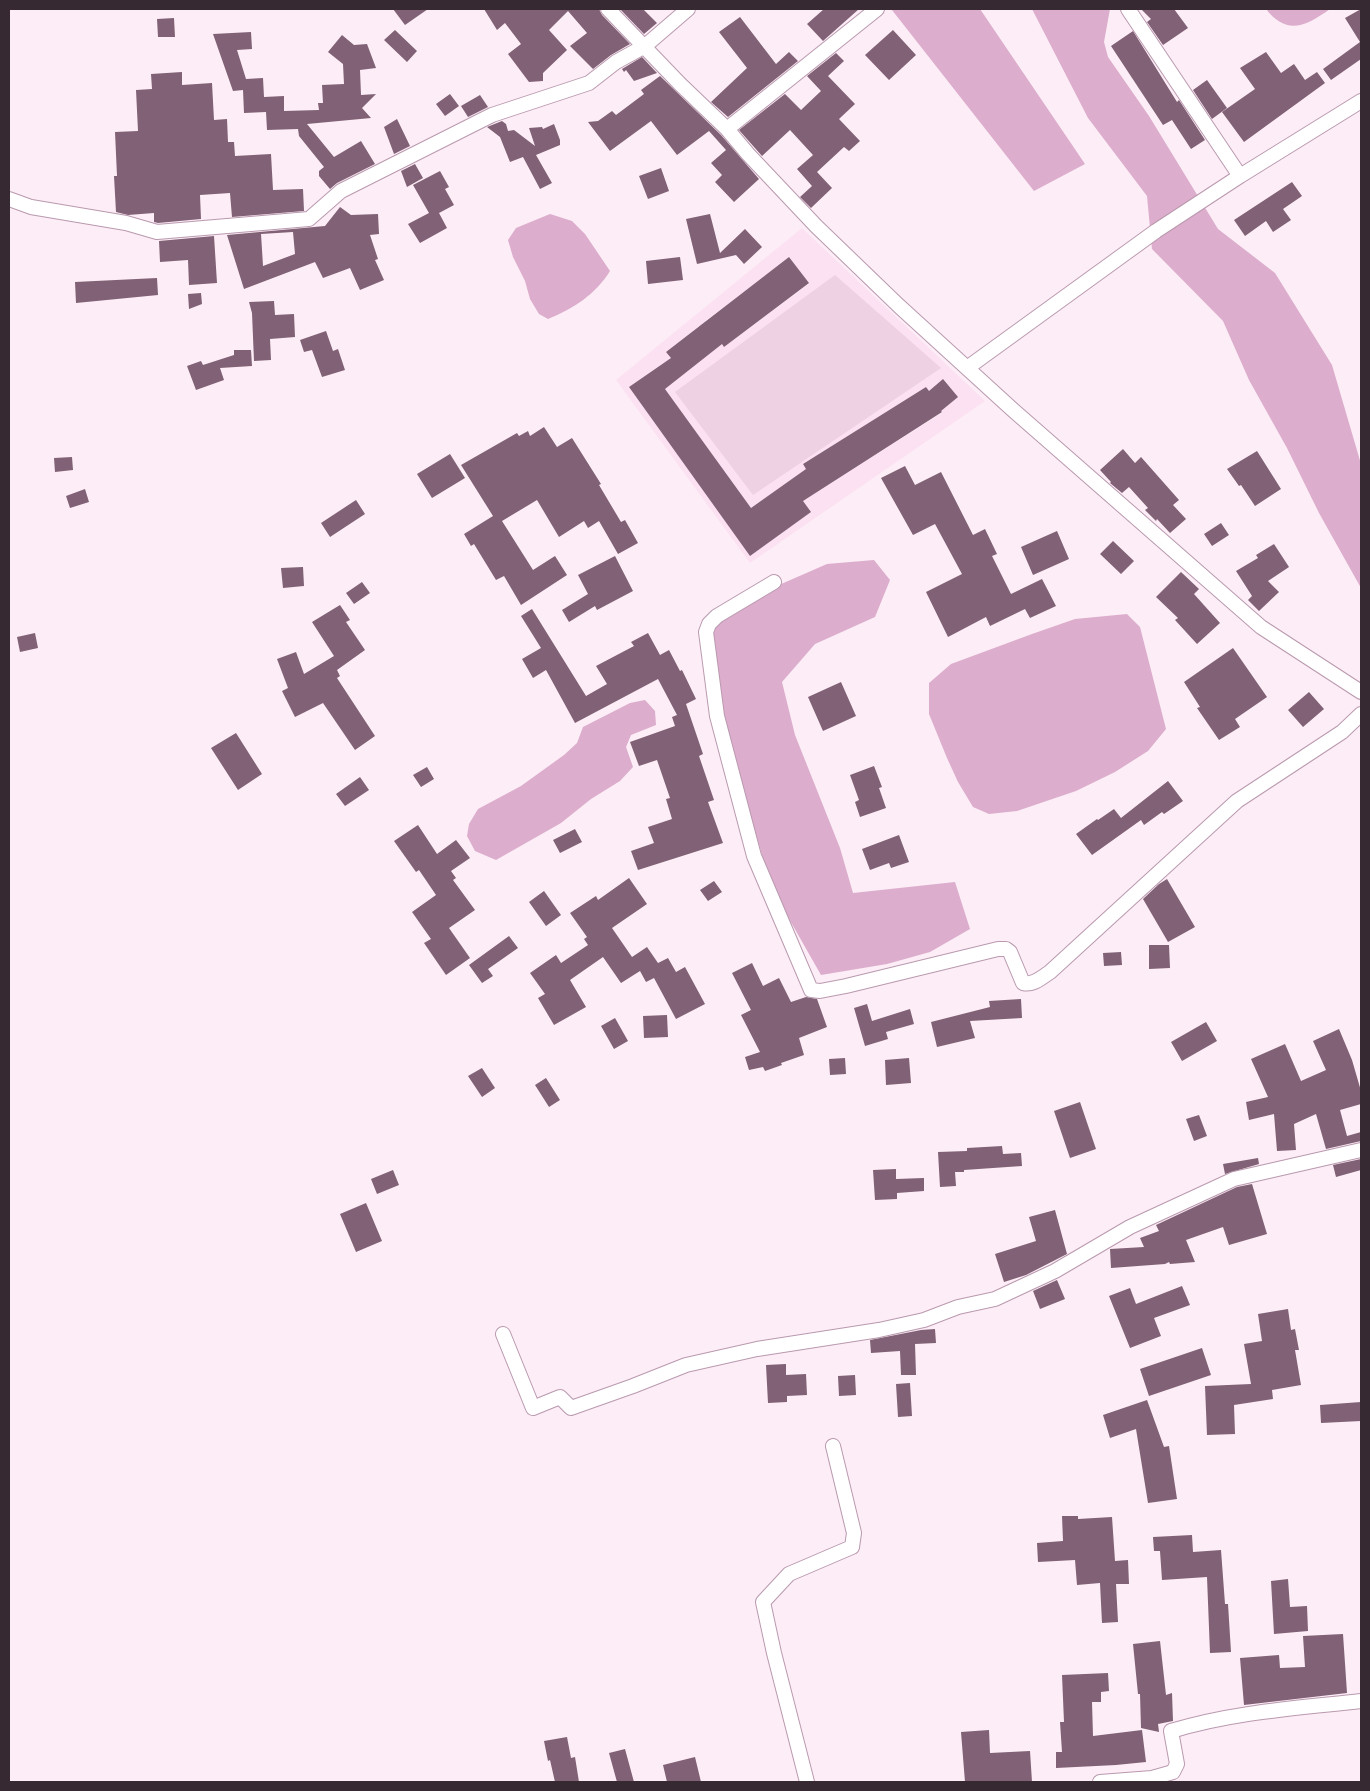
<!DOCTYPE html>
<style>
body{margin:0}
#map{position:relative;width:1370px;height:1791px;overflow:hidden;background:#fcedf6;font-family:"Alegreya Sans",sans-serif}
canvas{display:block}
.frame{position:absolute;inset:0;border:10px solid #372932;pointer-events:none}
</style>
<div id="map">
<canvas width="1370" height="1791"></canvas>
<div class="frame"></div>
</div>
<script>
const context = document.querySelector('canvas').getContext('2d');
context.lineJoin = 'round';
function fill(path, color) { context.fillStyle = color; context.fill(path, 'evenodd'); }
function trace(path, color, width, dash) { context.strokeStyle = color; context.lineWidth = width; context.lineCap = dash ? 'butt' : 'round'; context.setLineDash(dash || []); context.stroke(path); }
fill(new Path2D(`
 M 802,228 L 985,401 L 750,563 L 616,380 ZM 789,258 L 809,284 L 724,347 L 705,321 ZM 699,326 L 716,348 L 683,374 L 666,352 ZM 663,363 L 676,381 L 665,389 L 751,508 L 811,512 L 750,555 L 629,387 ZM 926,387 L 942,413 L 820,490 L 803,464 Z`), '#fce1f2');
fill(new Path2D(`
 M 835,275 L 941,368 L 753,495 L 675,392 Z`), '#efd1e4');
fill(new Path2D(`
 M 893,9 L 980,9 L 1085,164 L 1034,191 L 892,10 Z
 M 1032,9 L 1110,9 L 1104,42 L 1108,57 L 1149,116 L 1218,229 L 1275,273 L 1332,365 L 1361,464 L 1361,588 L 1319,513 L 1287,448 L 1249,380 L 1223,321 L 1152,249 L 1147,196 L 1088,118 Z
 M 1266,9 L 1330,9 C 1306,26 1287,36 1266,9 Z
 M 550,214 L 572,221 L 585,234 L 610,271 C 596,294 573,309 548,319 L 539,314 L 530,299 L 525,281 L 513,257 L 508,240 L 516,228 Z
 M 874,560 L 890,580 L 875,617 L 815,644 L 782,682 L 795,735 L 840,848 L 853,893 L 955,882 L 970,929 L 930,952 L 887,964 L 821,975 L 788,917 L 762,855 L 725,728 L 711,631 L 727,617 L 772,588 L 827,564 Z
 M 1127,614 L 1140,627 L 1166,729 L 1148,751 L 1115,772 L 1076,791 L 1017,811 L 989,814 L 973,807 L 958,782 L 947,758 L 929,714 L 929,683 L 951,664 L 1032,634 L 1075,619 Z
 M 645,700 L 655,711 L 656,725 L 631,735 L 626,747 L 633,767 L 620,781 L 591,799 L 561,823 L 496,860 L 475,851 L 467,836 L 469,824 L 478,809 L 521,786 L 564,755 L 577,743 L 583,727 L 630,703 Z`), '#dcadcc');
fill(new Path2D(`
 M 393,9 L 428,9 L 405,25 Z
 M 484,9 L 599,9 L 602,15 L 630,44 L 611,55 L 593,69 L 570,46 L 587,33 L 568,11 L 549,30 L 567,50 L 543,73 L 543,81 L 529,82 L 508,54 L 521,44 L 505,23 L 497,30 Z
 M 620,9 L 643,9 L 657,23 L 644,34 Z
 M 824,9 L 859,9 L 823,41 L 807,24 Z
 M 1141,9 L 1174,9 L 1188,28 L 1163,45 L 1147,22 L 1151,19 Z
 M 1361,9 L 1361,59 L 1331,80 L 1323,69 L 1360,42 L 1345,18 Z
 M 740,17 L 776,64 L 789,52 L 798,61 L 728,117 L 711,102 L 747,68 L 719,32 Z
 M 174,18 L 175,37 L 158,37 L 157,19 Z
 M 395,30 L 417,51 L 407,62 L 384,40 Z
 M 893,30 L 916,55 L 889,80 L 865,55 Z
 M 1133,31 L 1177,102 L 1179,100 L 1205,140 L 1191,149 L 1172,120 L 1163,125 L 1111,46 Z
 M 251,32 L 252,49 L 237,50 L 246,79 L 263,78 L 264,97 L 284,96 L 284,111 L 319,110 L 318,103 L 323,103 L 322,85 L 344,84 L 343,64 L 328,52 L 342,35 L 354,45 L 367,44 L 376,68 L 360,70 L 361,95 L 376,94 L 362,108 L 371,118 L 307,124 L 334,157 L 361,141 L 375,164 L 337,183 L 330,189 L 319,176 L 319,171 L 324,167 L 299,136 L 298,129 L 267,130 L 266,112 L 244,113 L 243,90 L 233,91 L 213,34 Z
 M 1266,52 L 1281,73 L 1294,64 L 1305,80 L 1317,72 L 1325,83 L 1244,142 L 1222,112 L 1255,89 L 1240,68 Z
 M 836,53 L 844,61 L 828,76 L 855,104 L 839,119 L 860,141 L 849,151 L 844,147 L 817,172 L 832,188 L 811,208 L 800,197 L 812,186 L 797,169 L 813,155 L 790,130 L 762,156 L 739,130 L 785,94 L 801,110 L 821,91 L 807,76 Z
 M 642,57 L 657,73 L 634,81 L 626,70 L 624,72 L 622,69 Z
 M 182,72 L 182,85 L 212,83 L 214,120 L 227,119 L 228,142 L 234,142 L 235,156 L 271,154 L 273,190 L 303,189 L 304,211 L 232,217 L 230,193 L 200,195 L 201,219 L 158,223 L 154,222 L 154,213 L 128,215 L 116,212 L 114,176 L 117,176 L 115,132 L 138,131 L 136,90 L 152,89 L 151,74 Z
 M 660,76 L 721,135 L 759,179 L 734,202 L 715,182 L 722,175 L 711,163 L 726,150 L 709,131 L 677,155 L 651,121 L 610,151 L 588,122 L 598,121 L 612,111 L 616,115 L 644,94 L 641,90 Z
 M 1207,80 L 1227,108 L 1212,119 L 1193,90 Z
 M 450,94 L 459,106 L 445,116 L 436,104 Z
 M 480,95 L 488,107 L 468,117 L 461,106 Z
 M 397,119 L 410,146 L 394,154 L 384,127 Z
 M 502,121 L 506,124 L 508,131 L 514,130 L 535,146 L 529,128 L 542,127 L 543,129 L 554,124 L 560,140 L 560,145 L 536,155 L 552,183 L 540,189 L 523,157 L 510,162 L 500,137 L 487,127 Z
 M 415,164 L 423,178 L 407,187 L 401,171 Z
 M 661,168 L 669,191 L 648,199 L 639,176 Z
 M 440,171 L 449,187 L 445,189 L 454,205 L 439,213 L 447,228 L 420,243 L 408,224 L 429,213 L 413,185 Z
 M 1292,182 L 1302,196 L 1283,209 L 1291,220 L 1273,232 L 1266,221 L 1245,236 L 1234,220 Z
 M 340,207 L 351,215 L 378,214 L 379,234 L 370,235 L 378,259 L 375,260 L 384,280 L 360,290 L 350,268 L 323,278 L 315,262 L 244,289 L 227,235 L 325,226 ZM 293,232 L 295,254 L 263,266 L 261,234 Z
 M 710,214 L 720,253 L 745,229 L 762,247 L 744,264 L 736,255 L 697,264 L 686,219 Z
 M 214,236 L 217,283 L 189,285 L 188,260 L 160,262 L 159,241 Z
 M 680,257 L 683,280 L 648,284 L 646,261 Z
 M 789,257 L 809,283 L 724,347 L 722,344 L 665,389 L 751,508 L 806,469 L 803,464 L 926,387 L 929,391 L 943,379 L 958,397 L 941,411 L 942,412 L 803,501 L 811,512 L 750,556 L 629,387 L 671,358 L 666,352 Z
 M 157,278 L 158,295 L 76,303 L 75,282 Z
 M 201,293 L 202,304 L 189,309 L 188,294 Z
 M 274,301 L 275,315 L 294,314 L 295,337 L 270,339 L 271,360 L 254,361 L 252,313 L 249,302 Z
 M 326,331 L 333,351 L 338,349 L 345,370 L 322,377 L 312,350 L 304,352 L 300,340 Z
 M 234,350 L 251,350 L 252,366 L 220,368 L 224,380 L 196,390 L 187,366 L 201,361 L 203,365 L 234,355 Z
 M 544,427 L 557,447 L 572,438 L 601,484 L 599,485 L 621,522 L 625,520 L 638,543 L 618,554 L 599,521 L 588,528 L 584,521 L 559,537 L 537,500 L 502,521 L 533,570 L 555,556 L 567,575 L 521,605 L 504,576 L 496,580 L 474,544 L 471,546 L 464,534 L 493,516 L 461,465 L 517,433 L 519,436 L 528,431 L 530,436 Z
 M 1123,449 L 1135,463 L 1141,457 L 1179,500 L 1173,505 L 1186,519 L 1170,533 L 1157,519 L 1156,521 L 1145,510 L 1148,508 L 1129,487 L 1122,493 L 1110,483 L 1111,482 L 1100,470 Z
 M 1257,451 L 1281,489 L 1255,506 L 1241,485 L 1239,486 L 1227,469 Z
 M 450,454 L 465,478 L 432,498 L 417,474 Z
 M 72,457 L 73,470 L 55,472 L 54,458 Z
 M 905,466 L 915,485 L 941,472 L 973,535 L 985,529 L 997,554 L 992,556 L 1011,594 L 1042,579 L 1056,606 L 1030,618 L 1025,609 L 990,626 L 986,617 L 948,637 L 926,592 L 962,574 L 935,524 L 913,535 L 890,494 L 881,478 Z
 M 85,489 L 89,502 L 70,508 L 66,496 Z
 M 356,500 L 365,514 L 330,537 L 321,523 Z
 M 1221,523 L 1229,535 L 1212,546 L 1204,534 Z
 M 1057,531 L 1069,559 L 1033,575 L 1021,547 Z
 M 1113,541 L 1134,561 L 1121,574 L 1100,554 Z
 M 1274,544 L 1289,567 L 1268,581 L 1279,592 L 1259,611 L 1248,600 L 1252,596 L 1236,571 L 1258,558 L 1256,555 Z
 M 615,556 L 633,591 L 597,610 L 595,606 L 569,622 L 562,610 L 588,594 L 578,575 Z
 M 303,567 L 304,586 L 283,588 L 281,568 Z
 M 1181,572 L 1199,589 L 1194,594 L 1220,623 L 1197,644 L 1175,620 L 1178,618 L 1156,597 Z
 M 362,582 L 370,593 L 354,604 L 346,593 Z
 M 340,605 L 350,620 L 346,622 L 365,650 L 337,670 L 340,676 L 337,678 L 375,736 L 355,750 L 323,703 L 295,717 L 282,691 L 288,688 L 277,659 L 296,652 L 304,674 L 334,656 L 312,622 Z
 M 532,609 L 586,696 L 607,684 L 596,666 L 634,646 L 631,642 L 648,633 L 660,655 L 669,650 L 680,671 L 682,670 L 696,699 L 686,704 L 703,754 L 699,756 L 714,800 L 708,802 L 723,843 L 638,870 L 631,851 L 654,843 L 648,827 L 672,819 L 666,799 L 670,798 L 657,760 L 639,766 L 630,742 L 675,726 L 672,717 L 677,715 L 658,679 L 575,723 L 546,670 L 533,678 L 522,659 L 541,648 L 521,616 Z
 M 35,633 L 38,648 L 20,652 L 17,637 Z
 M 1233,648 L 1267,697 L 1235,719 L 1240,727 L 1219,740 L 1197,708 L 1200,707 L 1184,682 Z
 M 841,682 L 856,716 L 823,731 L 808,697 Z
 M 1309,692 L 1324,709 L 1303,727 L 1288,710 Z
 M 236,733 L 262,774 L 238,790 L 211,748 Z
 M 874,766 L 882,787 L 879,788 L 886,808 L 860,817 L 855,802 L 859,800 L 850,775 Z
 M 427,767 L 434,779 L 421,787 L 413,775 Z
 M 360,777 L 369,790 L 345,806 L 336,794 Z
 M 1168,781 L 1183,801 L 1164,814 L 1162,812 L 1144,825 L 1141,820 L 1092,855 L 1076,834 L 1097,819 L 1098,820 L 1114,809 L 1121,818 Z
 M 418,825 L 437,854 L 456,840 L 470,858 L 451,871 L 456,878 L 453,880 L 475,910 L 449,928 L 470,958 L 446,975 L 424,943 L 431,939 L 412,912 L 436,895 L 419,870 L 416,872 L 394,841 Z
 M 575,829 L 582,842 L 560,853 L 553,840 Z
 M 899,835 L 909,862 L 891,868 L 889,863 L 870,870 L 862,849 Z
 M 629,878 L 647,904 L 612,928 L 632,957 L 647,947 L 658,963 L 668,958 L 676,972 L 685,967 L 705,1004 L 676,1019 L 654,978 L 646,982 L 640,971 L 621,983 L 603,957 L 570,980 L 586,1007 L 554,1025 L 538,998 L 545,994 L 530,973 L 556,955 L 561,963 L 588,945 L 584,939 L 587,937 L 570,913 L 596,896 L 598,900 Z
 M 1167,879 L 1195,927 L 1168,942 L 1143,899 L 1159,884 Z
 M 714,881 L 722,892 L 708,901 L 700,890 Z
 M 544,891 L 561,915 L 546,926 L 529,902 Z
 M 509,936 L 518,948 L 488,969 L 493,976 L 482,983 L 469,965 Z
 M 1149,945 L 1169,945 L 1170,968 L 1149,969 Z
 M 1121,952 L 1122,965 L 1104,966 L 1103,953 Z
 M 752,963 L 763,986 L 779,978 L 791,1002 L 806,997 L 817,999 L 827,1027 L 799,1038 L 804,1055 L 781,1063 L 782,1065 L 765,1071 L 763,1067 L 749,1070 L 745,1057 L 760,1052 L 741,1015 L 751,1010 L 732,973 Z
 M 1021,999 L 1022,1018 L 970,1021 L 975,1038 L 937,1047 L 931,1022 L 990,1007 L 989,1001 Z
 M 867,1004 L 872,1021 L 910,1009 L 914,1024 L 886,1032 L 888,1039 L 865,1046 L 854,1008 Z
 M 667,1015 L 668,1037 L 644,1038 L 643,1016 Z
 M 615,1018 L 628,1041 L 614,1049 L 601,1026 Z
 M 1206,1022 L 1217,1041 L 1182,1061 L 1171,1042 Z
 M 1339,1029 L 1352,1060 L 1361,1091 L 1361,1104 L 1340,1110 L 1347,1136 L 1361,1132 L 1361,1141 L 1326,1149 L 1316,1114 L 1294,1124 L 1296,1150 L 1277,1151 L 1274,1114 L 1249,1120 L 1246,1102 L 1268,1097 L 1251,1059 L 1285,1044 L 1301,1081 L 1326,1070 L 1313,1041 Z
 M 845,1058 L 846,1074 L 830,1075 L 829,1059 Z
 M 909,1058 L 911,1083 L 886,1085 L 885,1060 Z
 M 482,1068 L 495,1088 L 482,1097 L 468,1076 Z
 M 546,1078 L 560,1100 L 549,1107 L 535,1085 Z
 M 1080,1102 L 1096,1149 L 1070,1158 L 1054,1111 Z
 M 1199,1115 L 1207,1136 L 1194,1141 L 1186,1119 Z
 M 1002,1146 L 1003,1154 L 1021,1153 L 1022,1166 L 964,1170 L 964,1172 L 955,1172 L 956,1186 L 940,1187 L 938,1152 L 967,1151 L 967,1148 Z
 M 1258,1158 L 1259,1164 L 1225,1174 L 1223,1164 Z
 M 1361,1159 L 1361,1170 L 1336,1177 L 1333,1165 Z
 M 896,1169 L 896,1179 L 924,1178 L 924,1191 L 897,1193 L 897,1199 L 875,1200 L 873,1170 Z
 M 393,1170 L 399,1185 L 377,1194 L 371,1179 Z
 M 1252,1184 L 1267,1234 L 1229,1245 L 1223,1227 L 1186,1240 L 1195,1262 L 1170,1264 L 1169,1262 L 1165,1264 L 1111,1268 L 1110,1249 L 1144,1247 L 1140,1238 L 1159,1231 L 1156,1225 L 1237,1187 Z
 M 366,1203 L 382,1241 L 356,1252 L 340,1214 Z
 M 1055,1210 L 1067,1254 L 1026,1275 L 1004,1282 L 995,1254 L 1036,1241 L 1029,1217 Z
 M 1057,1280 L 1065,1299 L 1040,1309 L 1033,1291 Z
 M 1182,1286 L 1190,1305 L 1154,1318 L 1161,1336 L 1130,1348 L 1109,1296 L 1130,1288 L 1136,1304 Z
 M 1288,1309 L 1291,1330 L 1295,1329 L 1299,1350 L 1295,1350 L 1301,1385 L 1272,1390 L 1273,1399 L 1234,1405 L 1235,1434 L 1207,1435 L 1205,1386 L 1251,1384 L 1244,1344 L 1262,1341 L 1258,1314 Z
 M 935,1329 L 936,1343 L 915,1344 L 916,1375 L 901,1375 L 900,1351 L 871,1353 L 870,1340 L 921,1330 Z
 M 1202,1348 L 1211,1375 L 1149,1396 L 1140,1369 Z
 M 786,1364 L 786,1375 L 806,1374 L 807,1395 L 787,1396 L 787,1402 L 768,1403 L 766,1365 Z
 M 855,1375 L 856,1395 L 839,1396 L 838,1376 Z
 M 910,1383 L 912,1416 L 898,1417 L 896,1384 Z
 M 1147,1400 L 1164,1447 L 1169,1446 L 1177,1499 L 1148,1503 L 1136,1429 L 1110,1438 L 1103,1415 Z
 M 1361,1402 L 1361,1421 L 1321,1423 L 1320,1405 Z
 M 1062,1516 L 1078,1516 L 1078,1519 L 1112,1517 L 1115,1561 L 1128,1560 L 1129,1584 L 1116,1584 L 1118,1622 L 1102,1623 L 1100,1583 L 1077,1585 L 1075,1560 L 1038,1562 L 1037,1543 L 1063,1541 Z
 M 1192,1535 L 1193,1552 L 1221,1550 L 1225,1604 L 1228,1604 L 1231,1652 L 1210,1653 L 1207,1577 L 1162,1580 L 1160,1551 L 1154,1551 L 1153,1537 Z
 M 1288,1579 L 1290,1607 L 1307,1606 L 1308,1631 L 1274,1634 L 1271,1581 Z
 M 1343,1634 L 1347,1693 L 1244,1705 L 1240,1658 L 1279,1655 L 1280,1668 L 1305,1667 L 1303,1636 Z
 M 1160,1641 L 1166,1695 L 1172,1693 L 1173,1721 L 1158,1724 L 1159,1732 L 1141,1728 L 1140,1694 L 1138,1694 L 1133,1644 Z
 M 1108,1673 L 1109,1691 L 1101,1692 L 1101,1702 L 1092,1702 L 1093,1736 L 1142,1730 L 1146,1762 L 1116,1765 L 1056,1768 L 1056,1752 L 1062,1752 L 1060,1722 L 1064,1722 L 1062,1675 Z
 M 989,1730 L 990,1753 L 1030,1751 L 1032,1782 L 965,1782 L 961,1732 Z
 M 567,1737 L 571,1758 L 575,1757 L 579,1782 L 555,1782 L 550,1760 L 548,1761 L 544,1741 Z
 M 625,1749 L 634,1782 L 617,1782 L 609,1753 Z
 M 695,1757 L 701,1782 L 667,1782 L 663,1765 Z`), '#806175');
const street = new Path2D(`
 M 608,9 L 680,84 L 727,129 L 748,154 L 816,226 L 899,306 L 1013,410 L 1261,627 L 1361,692
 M 1128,9 L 1240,176
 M 727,129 L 877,9
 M 9,199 L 31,207 L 126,223 L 157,232 L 309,219 L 341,191 L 492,115 L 589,83 L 616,62 L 645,46 L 688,9
 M 967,368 L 1156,231 L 1240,176 L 1361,101
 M 774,582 L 717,616 L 709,624 L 706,632 L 717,716 L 754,856 L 811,990 L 820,991 L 846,986 L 998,949 L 1006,949 L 1010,952 L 1023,983 C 1033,986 1042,977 1050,972 L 1237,801 L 1342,732 L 1361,714
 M 503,1334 L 533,1408 L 560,1397 L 571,1408 L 633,1386 L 686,1365 L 757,1349 L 879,1330 L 924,1320 L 958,1307 L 995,1299 L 1055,1271 L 1130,1227 L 1234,1179 L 1361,1150
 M 807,1782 L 774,1653 L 763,1602 L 789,1574 L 852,1547 L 854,1533 L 833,1446
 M 1100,1782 L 1152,1778 L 1173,1772 L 1177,1764 L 1171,1731 C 1233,1712 1298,1708 1361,1701`);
trace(street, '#ba99af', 16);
trace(street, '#fff', 14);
</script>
